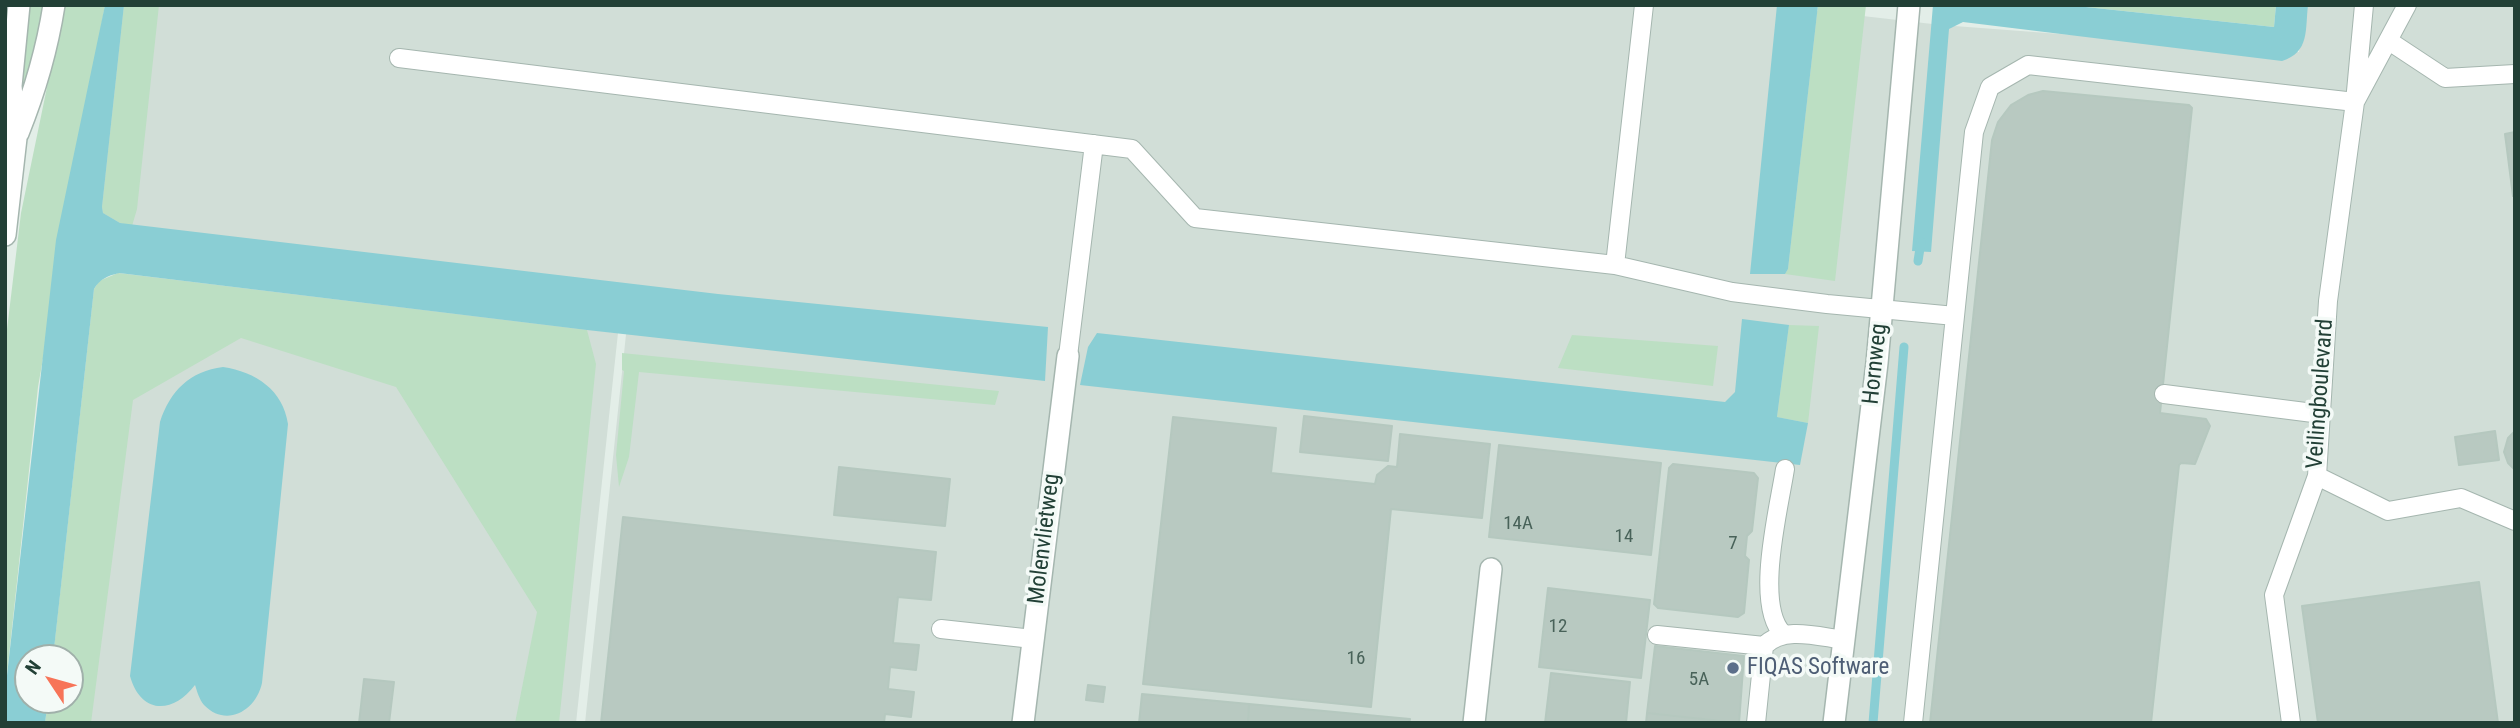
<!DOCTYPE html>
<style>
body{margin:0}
#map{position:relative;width:2520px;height:728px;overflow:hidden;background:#e3eee8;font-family:"Roboto Condensed",sans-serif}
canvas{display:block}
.frame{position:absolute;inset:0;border:7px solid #224036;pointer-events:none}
.north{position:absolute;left:14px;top:644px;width:70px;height:70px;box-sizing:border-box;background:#f4faf7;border:2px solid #a0b0aa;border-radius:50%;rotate:306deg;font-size:19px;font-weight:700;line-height:28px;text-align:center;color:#224036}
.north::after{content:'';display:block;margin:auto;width:24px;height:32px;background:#f77458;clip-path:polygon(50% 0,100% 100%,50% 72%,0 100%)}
</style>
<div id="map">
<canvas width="2520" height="728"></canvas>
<div class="frame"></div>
<div class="north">N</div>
</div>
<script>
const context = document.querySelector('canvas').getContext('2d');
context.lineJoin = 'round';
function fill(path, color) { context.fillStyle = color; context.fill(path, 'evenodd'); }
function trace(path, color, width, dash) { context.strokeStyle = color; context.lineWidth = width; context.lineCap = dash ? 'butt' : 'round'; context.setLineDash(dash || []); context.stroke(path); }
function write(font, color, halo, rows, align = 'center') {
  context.font = font + ' "Roboto Condensed",sans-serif'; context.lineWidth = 7; context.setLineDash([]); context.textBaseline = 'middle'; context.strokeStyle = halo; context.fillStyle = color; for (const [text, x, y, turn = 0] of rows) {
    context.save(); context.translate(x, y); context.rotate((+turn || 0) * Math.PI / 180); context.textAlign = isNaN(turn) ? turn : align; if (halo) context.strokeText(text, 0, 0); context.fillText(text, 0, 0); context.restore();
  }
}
fill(new Path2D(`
 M 111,5 L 1802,5 L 1802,9 L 1941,25 L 2299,52 L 2305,5 L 2515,5 L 2515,723 L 585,723 L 629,306 L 74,244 Z
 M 118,273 L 618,333 L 576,723 L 45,723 L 48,700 L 70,700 L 70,658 L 53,658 L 94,289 Z`), '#d1ded7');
fill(new Path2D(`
 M 28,5 L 45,5 L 28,87 L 22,91 L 21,90 Z
 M 64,5 L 105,5 L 38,387 L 5,693 L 5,346 L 21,213 Z
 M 124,5 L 159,5 L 137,209 L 132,226 L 120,223 L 103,213 L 102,207 Z
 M 1818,5 L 1866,5 L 1835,281 L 1785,274 L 1788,269 Z
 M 2067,5 L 2276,5 L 2274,27 Z
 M 118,273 L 587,330 L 596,364 L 559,723 L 515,723 L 537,612 L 396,387 L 241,338 L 133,400 L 91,723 L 45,723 L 48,700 L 70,700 L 70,658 L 53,658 L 94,289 L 99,281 Z
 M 1789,325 L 1819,326 L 1808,423 L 1777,417 Z
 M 1572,335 L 1718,346 L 1713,386 L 1558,368 Z
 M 622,353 L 999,391 L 995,405 L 639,372 L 629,457 L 619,487 L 616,455 L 624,371 L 622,370 Z`), '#bcdfc3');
fill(new Path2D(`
 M 105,5 L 124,5 L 102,207 L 103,213 L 120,223 L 718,294 L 1048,327 L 1045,381 L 587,330 L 119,273 C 107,276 100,279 94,289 L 53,658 L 28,658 L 28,700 L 48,700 L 45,723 L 5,723 L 5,693 L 56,240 Z
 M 1777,5 L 1818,5 L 1788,269 L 1785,274 L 1750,274 Z
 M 1933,5 L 2067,5 L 2274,27 L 2276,5 L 2308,5 C 2305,30 2310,52 2282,61 L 1963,22 L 1949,29 L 1931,252 L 1912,251 Z
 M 1742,319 L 1789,325 L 1777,417 L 1808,423 L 1800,465 L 1080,385 L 1088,347 L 1097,333 L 1725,402 L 1735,392 Z
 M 223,367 C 256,372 283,390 288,424 L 262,683 C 256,711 226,728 204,705 C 199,699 197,691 195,685 C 173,714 141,715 130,676 L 160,422 C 170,391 190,371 223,367 Z`), '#8aced4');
trace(new Path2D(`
 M 1918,261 L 1921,242
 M 1873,723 L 1904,347`), '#8aced4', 9);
const building = new Path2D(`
 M 2043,91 L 2189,105 L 2192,108 L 2160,413 L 2206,419 L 2210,426 L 2195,464 L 2181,463 L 2179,465 L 2151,723 L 1930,723 L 1992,140 L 1998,122 L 2011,105 L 2028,95 Z
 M 2515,132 L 2515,196 L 2513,196 L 2505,134 Z
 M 1304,416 L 1392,426 L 1388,461 L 1300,452 Z
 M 1173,417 L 1276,428 L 1271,473 L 1375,484 L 1377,475 L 1388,466 L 1397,467 L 1400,434 L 1490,444 L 1482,518 L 1391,509 L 1371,707 L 1143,684 Z
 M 2495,431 L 2499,460 L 2459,465 L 2455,437 Z
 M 2515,431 L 2515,470 L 2508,463 L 2504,452 L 2508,438 Z
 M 1499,445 L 1661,463 L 1651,555 L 1489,537 Z
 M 1673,464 L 1754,473 L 1758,478 L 1752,531 L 1747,536 L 1745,556 L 1749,560 L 1744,613 L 1738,617 L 1658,608 L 1654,604 L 1669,468 Z
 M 839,467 L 950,479 L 945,526 L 834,515 Z
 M 623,517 L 936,552 L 931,600 L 898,597 L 893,643 L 919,645 L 916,670 L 890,667 L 888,689 L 914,692 L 911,717 L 885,714 L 884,723 L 601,723 Z
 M 2479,582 L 2498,723 L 2318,723 L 2302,606 Z
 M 1548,588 L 1650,600 L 1641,678 L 1539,667 Z
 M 1655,646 L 1744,656 L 1739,723 L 1647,713 Z
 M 1551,673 L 1630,682 L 1626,723 L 1545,723 Z
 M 364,679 L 394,682 L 389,723 L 359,723 Z
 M 1088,685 L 1105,687 L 1103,702 L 1086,700 Z
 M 1142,694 L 1249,704 L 1248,723 L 1139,723 Z
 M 1249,704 L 1410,719 L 1409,723 L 1248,723 Z
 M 1647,713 L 1739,723 L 1646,723 Z`);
fill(building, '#b8c9c1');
trace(building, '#b5c8bf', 2);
const service = new Path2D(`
 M 2389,41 L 2445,78 L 2515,74
 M 399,58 L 1132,149 L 1195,218 L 1615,265 L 1644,5
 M 1615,265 L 1732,292 L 1827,304 L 1955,316
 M 1068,356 L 1094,144
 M 2164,394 L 2321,414
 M 2317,476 L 2388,511 L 2461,498 L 2515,521
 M 941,629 L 1033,639
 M 1783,634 C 1754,605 1779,508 1785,469
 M 1657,635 L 1764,646
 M 1756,723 L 1764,646 C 1784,625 1819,637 1845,640
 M 1913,723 L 1974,132 L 1990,87 L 2028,65 L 2355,102 L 2364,5
 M 2291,723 L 2274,595 L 2317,476 L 2328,301 L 2355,102 L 2407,5`);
const minor = new Path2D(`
 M 1023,723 L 1068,356
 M 1474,723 L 1491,569
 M 1834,723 L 1877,363 L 1909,5`);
const tertiary = new Path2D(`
 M 18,133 C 35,91 47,50 54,5
 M 5,235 L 16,138 L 11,86 L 19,5`);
trace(service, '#a5b6af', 20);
trace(minor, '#a5b6af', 24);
trace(tertiary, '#a5b6af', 24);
trace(service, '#fff', 18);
trace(minor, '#fff', 21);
trace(tertiary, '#fff', 21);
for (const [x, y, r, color] of [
 [1733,668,7,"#5c6f8a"]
]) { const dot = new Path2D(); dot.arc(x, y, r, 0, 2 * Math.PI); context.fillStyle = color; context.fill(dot); trace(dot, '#f4faf7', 2.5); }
write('19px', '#486259', null, [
 ["14A",1518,524],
 ["14",1624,537],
 ["7",1733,544],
 ["12",1558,627],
 ["16",1356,659],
 ["5A",1699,680]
]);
write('23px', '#224036', '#f4faf7', [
 ["Hornweg",1876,364,-84],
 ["Veilingboulevard",2321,394,-86],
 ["Molenvlietweg",1045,539,-83]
]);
write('23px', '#4e5e75', '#f4faf7', [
 ["FIQAS Software",1747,668]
], 'left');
</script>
